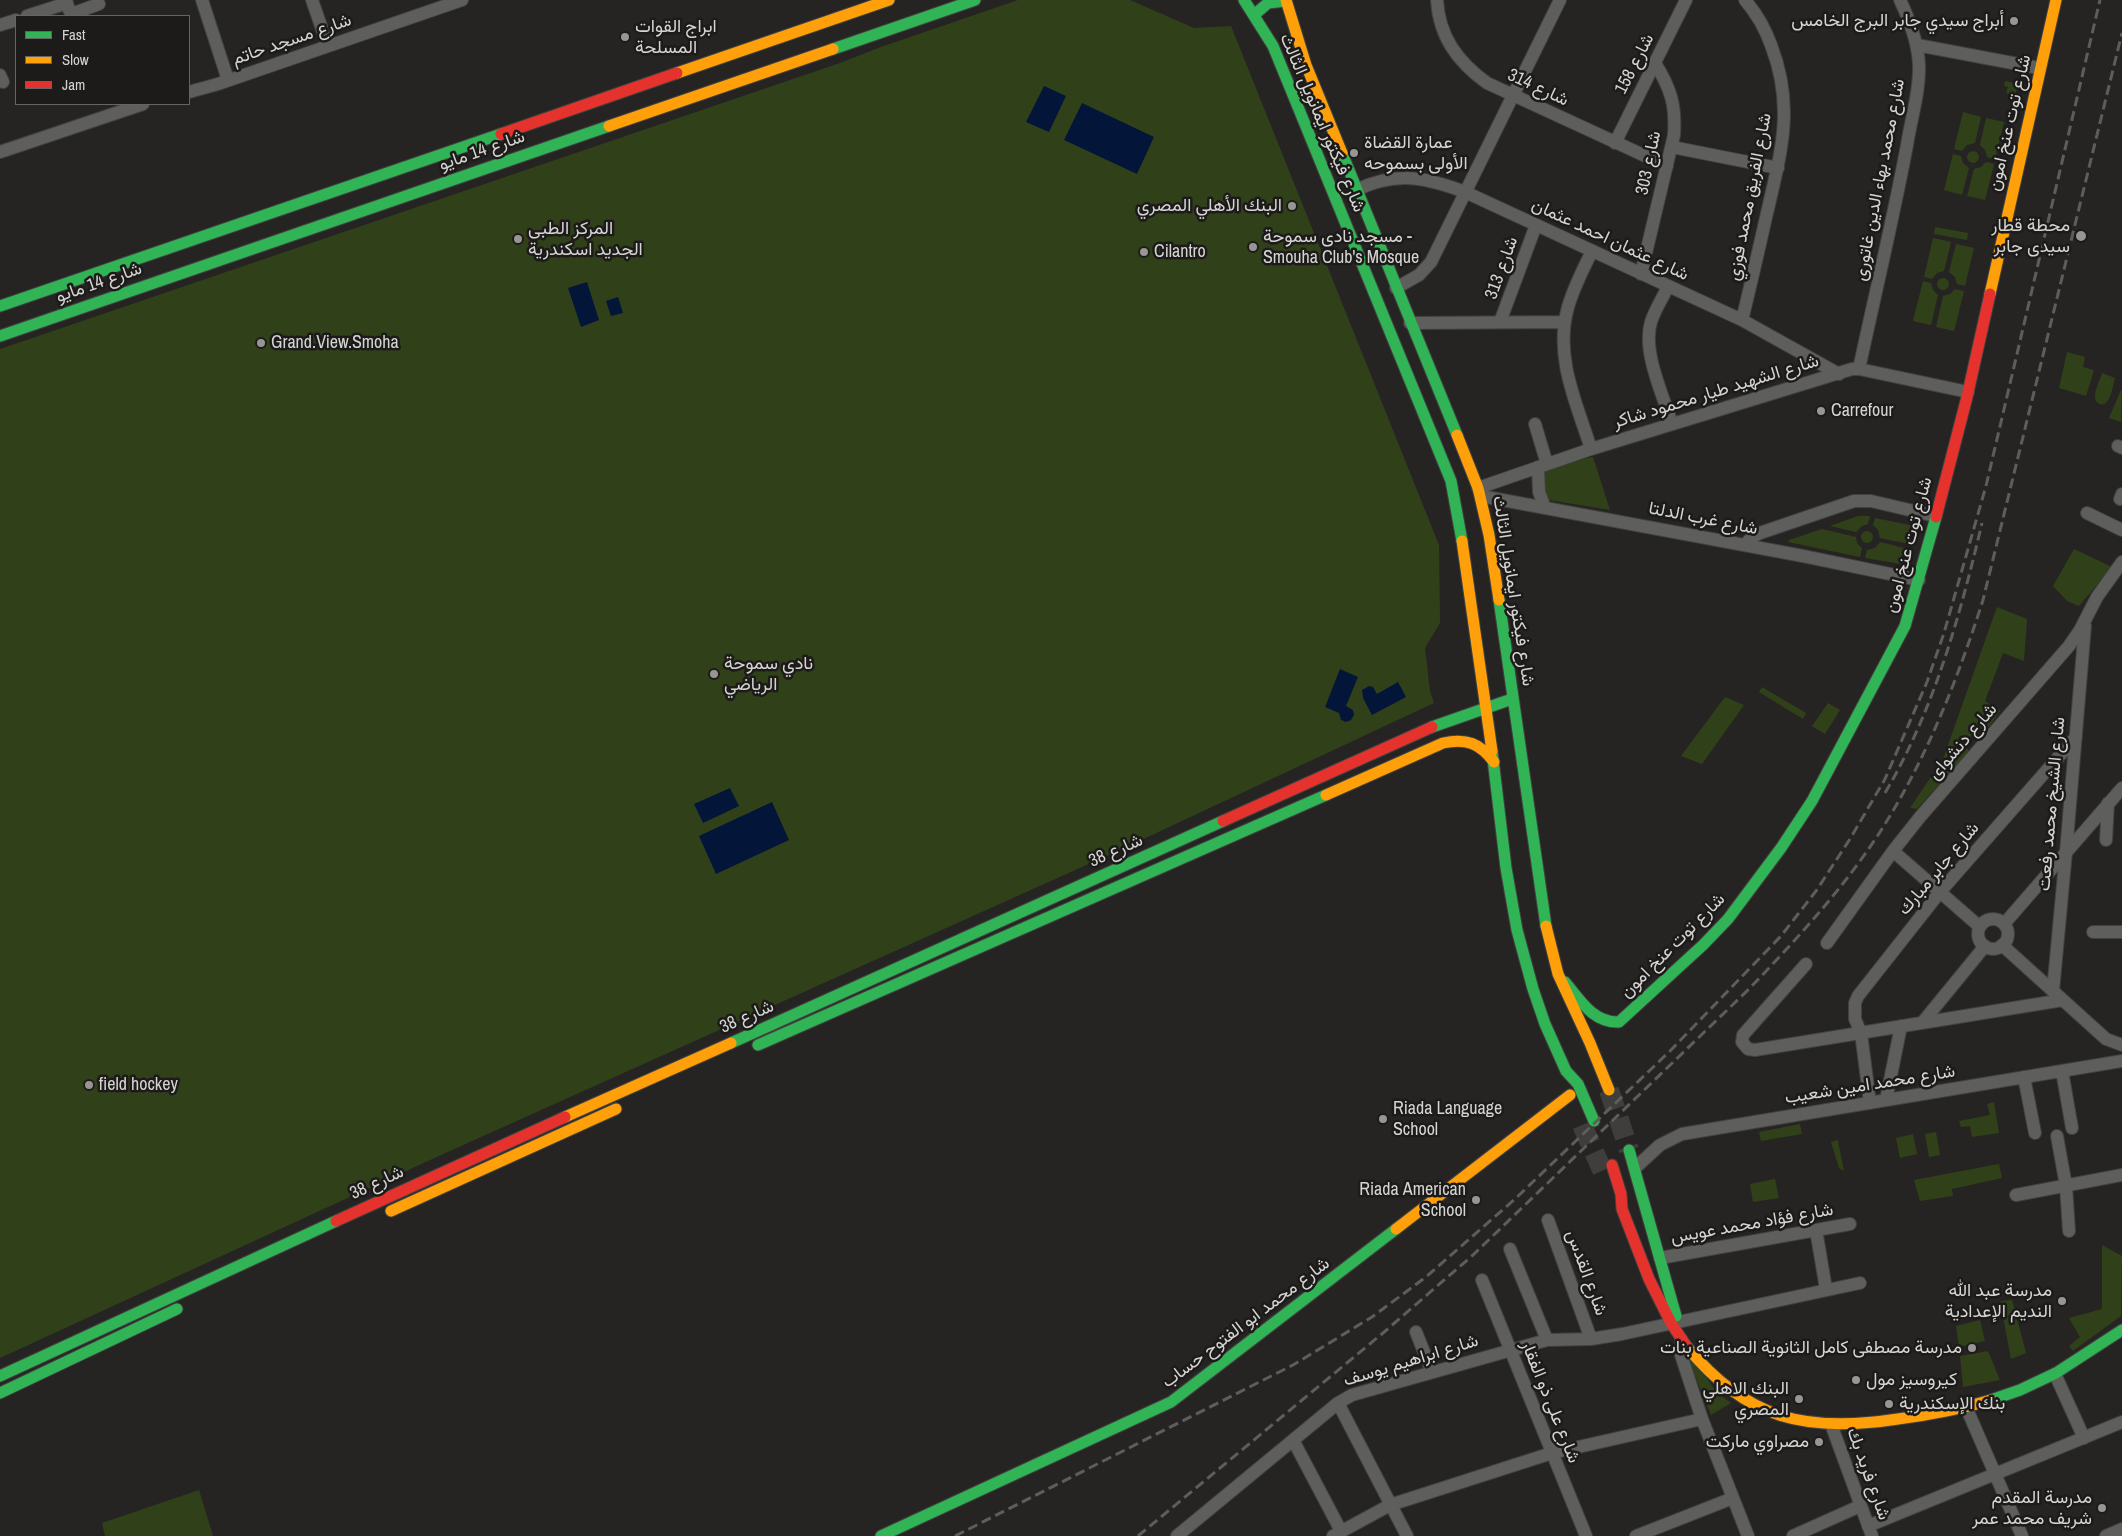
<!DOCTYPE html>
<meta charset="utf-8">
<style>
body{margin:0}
#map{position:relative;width:2122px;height:1536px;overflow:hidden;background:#252423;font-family:"Archivo Narrow",sans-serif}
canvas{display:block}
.legend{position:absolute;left:15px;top:15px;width:175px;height:90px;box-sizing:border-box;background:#1d1b19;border:1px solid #666563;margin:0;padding:6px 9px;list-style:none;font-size:15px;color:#d4d4d2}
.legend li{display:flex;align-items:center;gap:10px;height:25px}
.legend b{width:25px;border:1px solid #666563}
</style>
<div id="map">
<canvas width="2122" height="1536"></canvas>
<ul class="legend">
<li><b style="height:6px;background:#30b455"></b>Fast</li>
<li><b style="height:6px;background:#ff9f0a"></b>Slow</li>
<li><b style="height:6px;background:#e5322d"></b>Jam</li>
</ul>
</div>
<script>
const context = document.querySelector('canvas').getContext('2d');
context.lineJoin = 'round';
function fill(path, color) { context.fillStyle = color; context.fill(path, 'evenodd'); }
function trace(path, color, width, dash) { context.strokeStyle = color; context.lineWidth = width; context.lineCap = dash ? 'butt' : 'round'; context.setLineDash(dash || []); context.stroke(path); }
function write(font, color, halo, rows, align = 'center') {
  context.font = font + ' "Archivo Narrow",Vazirmatn,sans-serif'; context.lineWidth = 5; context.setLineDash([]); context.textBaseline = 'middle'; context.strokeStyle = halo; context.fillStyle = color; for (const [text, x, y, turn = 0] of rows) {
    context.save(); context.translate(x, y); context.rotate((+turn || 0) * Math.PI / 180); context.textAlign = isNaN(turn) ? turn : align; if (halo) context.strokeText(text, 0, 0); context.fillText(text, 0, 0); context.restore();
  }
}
fill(new Path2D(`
 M 1018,0 L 1130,0 L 1194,28 L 1231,26 L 1439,545 L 1440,623 L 1425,648 L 1430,691 L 1434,703 L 1122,849 L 441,1155 L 0,1358 L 0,349 L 840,63 L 881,47 Z
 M 2005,81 L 2018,84 L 2015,96 L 2006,93 L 2008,87 L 2004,86 Z
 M 1963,112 L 1981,117 L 1975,143 L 1967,145 L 1962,151 L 1954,149 Z
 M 1986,118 L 2004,122 L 1995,159 L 1987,157 L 1985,150 L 1980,145 Z
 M1967 157a6 6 0 1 1 12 0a6 6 0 1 1-12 0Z
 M 1953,154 L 1961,156 L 1963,163 L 1969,168 L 1962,195 L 1944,190 Z
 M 1986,162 L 1994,164 L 1985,200 L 1967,196 L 1974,169 L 1981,167 Z
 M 1935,227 L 1968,233 L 1967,240 L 1934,234 Z
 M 1933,238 L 1951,242 L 1944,271 L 1937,273 L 1932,279 L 1924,277 Z
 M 1956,244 L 1974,248 L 1965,286 L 1957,284 L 1955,277 L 1949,272 Z
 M1937 284a6 6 0 1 1 12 0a6 6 0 1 1-12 0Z
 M 1923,281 L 1931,283 L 1933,290 L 1938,295 L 1931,325 L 1913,321 Z
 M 1955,289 L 1964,291 L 1954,331 L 1936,327 L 1943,296 L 1950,294 Z
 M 2067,352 L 2085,357 L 2083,367 L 2094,370 L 2086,396 L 2059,388 Z
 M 2102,373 L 2115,378 C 2113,384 2110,411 2098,403 C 2095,401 2095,398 2095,396 C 2095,389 2100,380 2102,373 Z
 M 2121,390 L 2122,390 L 2121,422 L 2109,418 Z
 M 1593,457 L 1610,510 L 1549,500 L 1541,482 L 1546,471 L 1572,461 Z
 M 1858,516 L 1870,516 L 1868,524 L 1862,526 L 1856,532 L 1830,526 Z
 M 1875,518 L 1919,527 L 1914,545 L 1880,538 L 1878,530 L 1873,525 Z
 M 1822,529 L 1856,537 L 1857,543 L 1862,548 L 1860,557 L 1788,542 L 1789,540 Z
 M1861 537a6 6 0 1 1 12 0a6 6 0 1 1-12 0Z
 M 1880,542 L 1912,550 L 1907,565 L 1865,558 L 1867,550 L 1875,548 Z
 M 2074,549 L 2112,567 L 2079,606 L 2067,601 L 2053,586 Z
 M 1997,607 L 2027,619 L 2024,661 L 2003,653 L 1985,701 L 2000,711 L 1989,727 L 1976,730 L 1964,745 L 1969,751 L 1917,809 L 1910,808 L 1943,759 Z
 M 1762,687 L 1806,713 L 1803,719 L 1759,692 Z
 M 1725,697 L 1744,705 L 1702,764 L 1681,756 Z
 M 1828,703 L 1840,710 L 1825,734 L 1812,726 Z
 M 1994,1102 L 1999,1133 L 1972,1137 L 1970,1126 L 1961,1127 L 1959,1121 L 1990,1115 L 1987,1104 Z
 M 1800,1124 L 1802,1134 L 1761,1141 L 1759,1132 Z
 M 1936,1132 L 1940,1155 L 1929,1157 L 1925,1134 Z
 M 1913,1134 L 1917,1154 L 1900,1158 L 1896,1138 Z
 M 1838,1140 L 1838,1141 L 1844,1171 L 1839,1168 L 1831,1142 Z
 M 1999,1164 L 2002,1178 L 1952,1189 L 1953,1196 L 1920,1201 L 1914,1180 Z
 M 1775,1179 L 1779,1198 L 1753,1202 L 1750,1184 Z
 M 2102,1245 L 2122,1256 L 2121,1316 L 2073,1351 L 2069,1346 L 2080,1337 L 2069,1318 L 2102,1309 Z
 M 2012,1300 L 2026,1353 L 2011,1359 L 2000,1301 Z
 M 1980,1320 L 1985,1341 L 1959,1347 L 1956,1326 Z
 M 1988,1351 L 2000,1380 L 1963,1387 L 1960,1356 Z
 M 1694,1361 L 1717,1393 L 1731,1403 L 1711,1415 L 1690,1363 Z
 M 199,1490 L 213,1536 L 105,1536 L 102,1523 Z`), '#30411a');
fill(new Path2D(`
 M 1044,86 L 1066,96 L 1049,132 L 1026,122 Z
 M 1082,103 L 1154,137 L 1137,174 L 1064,140 Z
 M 587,282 L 599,320 L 581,327 L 568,288 Z
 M 618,297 L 623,313 L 611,316 L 606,301 Z
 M 1340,669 L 1358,677 L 1346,706 L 1353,710 L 1354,715 L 1351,720 L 1346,722 L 1341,720 L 1339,713 L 1325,707 Z
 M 1398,682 L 1406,697 L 1372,715 L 1363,698 L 1362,690 L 1369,686 L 1373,687 L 1377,694 Z
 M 730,788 L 739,806 L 703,823 L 694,804 Z
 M 772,802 L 789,840 L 716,874 L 699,836 Z`), '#031539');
trace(new Path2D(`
 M 1609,1090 L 1629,1150
 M 1582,1125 L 1603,1172`), '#3f3e3d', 20, [20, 10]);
const street = new Path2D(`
 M 66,0 L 69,10 L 74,13 L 99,4
 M 202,0 L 228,80
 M 312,0 L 328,46
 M 1437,0 C 1439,37 1458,62 1487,83 L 1667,166
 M 27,16 L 67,3
 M 0,25 L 16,20
 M 1917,45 L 2039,68
 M 0,75 L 3,82
 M 189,92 L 218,84 L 462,0
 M 1615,143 L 1686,0
 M 1672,147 L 1778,168
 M 0,152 L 143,104
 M 1356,190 C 1397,171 1425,177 1465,192 L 1742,320 L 1839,374
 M 1641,274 L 1674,135 C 1676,105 1671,89 1655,63
 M 1668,286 C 1663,298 1655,309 1651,322 C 1642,351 1663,395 1672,424
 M 1396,288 L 1419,275 L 1431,262 L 1560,0
 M 1742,320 C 1751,284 1759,248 1767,213 C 1781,152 1795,107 1771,45 C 1765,28 1757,14 1745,0
 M 1500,322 L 1536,225
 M 1410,323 L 1565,322
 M 1859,369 C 1875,294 1893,220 1907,145 C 1911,119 1920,91 1919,65 C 1918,42 1910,21 1900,0
 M 1535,424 L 1547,464
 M 2118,446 L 2122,448
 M 1591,449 C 1577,404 1555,359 1567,311 C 1572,290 1583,270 1592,251
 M 1538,467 L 1539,492 L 1545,508
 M 1478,488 L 1591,449 L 1852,369 L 1859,369 L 1968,392
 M 1481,496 L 1803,556 L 1919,580
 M 2120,499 L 2122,494
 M 2087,513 L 2122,530
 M 1745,545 L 1751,538 L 1760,533 L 1854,501 L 1871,501 L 1935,516
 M 2106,840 L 2108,803
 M 1893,851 L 1980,927
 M1978 934a15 15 0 1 1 30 0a15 15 0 1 1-30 0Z
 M 2004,924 L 2122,788
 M 2093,932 L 2122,932
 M 1827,943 L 1893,851 L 1920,817 L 2069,646 L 2080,630 L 2097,597 L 2122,562
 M 2002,945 L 2106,1039 L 2122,1045
 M 1806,964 L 1743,1035 L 1742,1042 L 1748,1049 L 1755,1050 L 2063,1000
 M 2053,991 L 2066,852 L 2085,626
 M 1922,1023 L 1985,946
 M 2062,1071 L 2072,1128
 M 2024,1077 L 2035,1133
 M 1886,1100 L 1901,1026
 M 1870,1103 L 1861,1033 L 1855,1019 L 1855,1003 L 1858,996 L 1940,892 L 2076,737
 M 2057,1136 L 2066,1186 L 2069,1231
 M 1635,1168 L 1660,1145 L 1682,1134 L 2122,1061
 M 2016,1195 L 2122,1175
 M 1548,1220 L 1591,1339
 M 1816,1230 L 1826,1289
 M 1510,1249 L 1547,1340
 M 1660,1258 L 1850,1224
 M 1482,1280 L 1586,1536
 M 1416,1332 L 1432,1372
 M 1681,1339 L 1681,1355 L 1702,1419 L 1748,1536
 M 2055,1374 L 2084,1438
 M 1338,1403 L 1407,1536
 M 1966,1407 L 2022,1536
 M 1831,1424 L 1872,1536
 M 1293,1440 L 1341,1531
 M 1868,1526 L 2122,1422
 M 1177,1536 L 1338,1403 L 1352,1395 L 1547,1340 L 1591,1339 L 1622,1334 L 1860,1283
 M 1333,1536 L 1390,1505 L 1552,1453 L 1702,1419
 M 1636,1536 L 1733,1498
 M 1793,1536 L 1860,1506
 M 2106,1536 L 2122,1529`);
const fast = new Path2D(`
 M 1244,0 L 1273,46 L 1451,481 L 1462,541
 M 1254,15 L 1268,3 L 1286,1
 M 833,49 L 975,0
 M 1342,153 L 1457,435
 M 0,306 L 501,134
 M 0,336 L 609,126
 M 1499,600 L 1546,926
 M 1432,727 L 1512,699
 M 1492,751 L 1506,868 L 1517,930 L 1533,989 L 1545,1024 L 1566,1071 L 1578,1084 L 1594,1121
 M 1565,982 C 1580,1000 1593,1023 1619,1022 L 1703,945 L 1728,919 L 1781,848 L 1812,801 L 1905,626 L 1936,517
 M 731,1043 L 1223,821
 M 758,1045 L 1326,795
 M 1629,1150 L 1676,1316
 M 0,1376 L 336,1221
 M 0,1393 L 177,1309
 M 1991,1400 L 2020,1390 L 2056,1373 L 2122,1330
 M 881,1536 L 1171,1402 L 1396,1229`);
const slow = new Path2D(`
 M 1286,0 L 1306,65 L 1342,153
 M 677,73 L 889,0
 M 609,126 L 833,49
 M 1990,294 L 2056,0
 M 1457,435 L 1478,488 L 1489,535 L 1499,600
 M 1462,541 L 1492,751
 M 1326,795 L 1443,743 C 1466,738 1480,743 1494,762
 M 1546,926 L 1558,974 L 1590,1043 L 1609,1090
 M 565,1117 L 731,1043
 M 391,1211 L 616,1109
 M 1396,1229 L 1570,1095
 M 1687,1347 C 1747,1420 1807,1433 1898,1419 C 1929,1415 1961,1409 1991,1400`);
const jam = new Path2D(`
 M 501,134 L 677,73
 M 1936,517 L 1967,397 L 1990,294
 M 1223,821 L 1432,727
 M 1612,1165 L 1621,1194 L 1622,1209 L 1649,1279 L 1671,1323 L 1687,1347
 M 336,1221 L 565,1117`);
trace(street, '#414140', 14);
trace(fast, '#414140', 13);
trace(slow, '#414140', 13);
trace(jam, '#414140', 13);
trace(street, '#5e5e5d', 12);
trace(fast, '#30b455', 11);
trace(slow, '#ff9f0a', 11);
trace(jam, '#e5322d', 11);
trace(new Path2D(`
 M 1885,793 C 1934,710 1960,616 1982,523
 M 955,1536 L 1293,1365 L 1372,1317 L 1426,1277 L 1515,1199 L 1670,1051 L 1781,936 L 1816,891 L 1850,839 L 1885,779 L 1927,682 L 1944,633 L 1986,486 L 2100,0
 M 1138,1536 L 1383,1333 L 1473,1255 L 1749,989 C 1796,940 1843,889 1880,832 C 1926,760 1957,681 1983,600 L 2122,33`), '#5e5d5c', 3, [10, 5]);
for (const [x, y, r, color] of [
 [2014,21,5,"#979695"],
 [625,37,5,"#979695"],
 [1354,153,5,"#979695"],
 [1292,206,5,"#979695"],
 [2081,236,6,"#979695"],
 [518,239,5,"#979695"],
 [1253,247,5,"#979695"],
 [1144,252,5,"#979695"],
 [261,343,5,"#979695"],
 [1821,411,5,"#979695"],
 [714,674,5,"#979695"],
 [89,1085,5,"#979695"],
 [1383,1119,5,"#979695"],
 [1476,1200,5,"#979695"],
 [2062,1301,5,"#979695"],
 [1972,1348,5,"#979695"],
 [1856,1380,5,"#979695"],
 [1799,1399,5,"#979695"],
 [1889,1404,5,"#979695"],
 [1819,1442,5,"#979695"],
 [2102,1508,5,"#979695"]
]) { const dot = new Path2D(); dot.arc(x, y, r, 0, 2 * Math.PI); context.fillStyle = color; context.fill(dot); trace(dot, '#1d1b19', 2); }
write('18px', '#d4d4d2', '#1d1b19', [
 ["أبراج سيدي جابر البرج الخامس",2004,21,"right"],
 ["ابراج القوات",635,27],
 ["المسلحة",635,48],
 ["عمارة القضاة",1364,143],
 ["الأولى بسموحه",1364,164],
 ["البنك الأهلي المصري",1282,206,"right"],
 ["محطة قطار",2070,226,"right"],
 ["سيدى جابر",2070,247,"right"],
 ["المركز الطبى",528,229],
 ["الجديد اسكندرية",528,250],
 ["مسجد نادى سموحة -",1263,237],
 ["Smouha Club's Mosque",1263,258],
 ["Cilantro",1154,252],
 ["Grand.View.Smoha",271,343],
 ["Carrefour",1831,411],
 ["نادي سموحة",724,664],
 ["الرياضي",724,685],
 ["field hockey",99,1085],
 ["Riada Language",1393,1109],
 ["School",1393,1130],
 ["Riada American",1466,1190,"right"],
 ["School",1466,1211,"right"],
 ["مدرسة عبد الله",2052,1291,"right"],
 ["النديم الإعدادية",2052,1312,"right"],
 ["مدرسة مصطفى كامل الثانوية الصناعية بنات",1962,1348,"right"],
 ["كيروسيز مول",1866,1380],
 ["البنك الاهلي",1789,1389,"right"],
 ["المصري",1789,1410,"right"],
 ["بنك الإسكندرية",1899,1404],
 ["مصراوي ماركت",1809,1442,"right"],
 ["مدرسة المقدم",2092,1498,"right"],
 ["شريف محمد عمر",2092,1519,"right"]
], 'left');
write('18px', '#d4d4d2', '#1d1b19', [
 ["شارع مسجد حاتم",292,40,-19],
 ["شارع 158",1635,64,-63],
 ["شارع 314",1538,88,25],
 ["شارع فيكتور ايمانويل الثالث",1322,123,67],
 ["شارع توت عنخ امون",2010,123,-77],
 ["شارع 14 مايو",482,151,-19],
 ["شارع 303",1649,163,-78],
 ["شارع محمد بهاء الدين غاتورى",1880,180,-79],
 ["شارع الفريق محمد فوزي",1750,197,-79],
 ["شارع عثمان احمد عثمان",1610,240,25],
 ["شارع 313",1502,268,-70],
 ["شارع 14 مايو",99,283,-19],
 ["شارع الشهيد طيار محمود شاكر",1716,392,-17],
 ["شارع غرب الدلتا",1703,519,11],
 ["شارع توت عنخ امون",1909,545,-75],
 ["شارع فيكتور ايمانويل الثالث",1513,591,81],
 ["شارع دنشواى",1963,742,-49],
 ["شارع الشيخ محمد رفعت",2052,804,-85],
 ["شارع 38",1116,851,-24],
 ["شارع جابر مبارك",1939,869,-50],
 ["شارع توت عنخ امون",1673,946,-45],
 ["شارع 38",747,1017,-24],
 ["شارع محمد امين شعيب",1870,1085,-9],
 ["شارع 38",377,1183,-25],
 ["شارع فؤاد محمد عويس",1752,1224,-10],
 ["شارع القدس",1586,1273,70],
 ["شارع محمد ابو الفتوح حساب",1246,1323,-37],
 ["شارع ابراهيم يوسف",1411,1361,-17],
 ["شارع على ذو الفقار",1550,1402,68],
 ["شارع فريد بك",1868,1474,70]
]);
</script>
